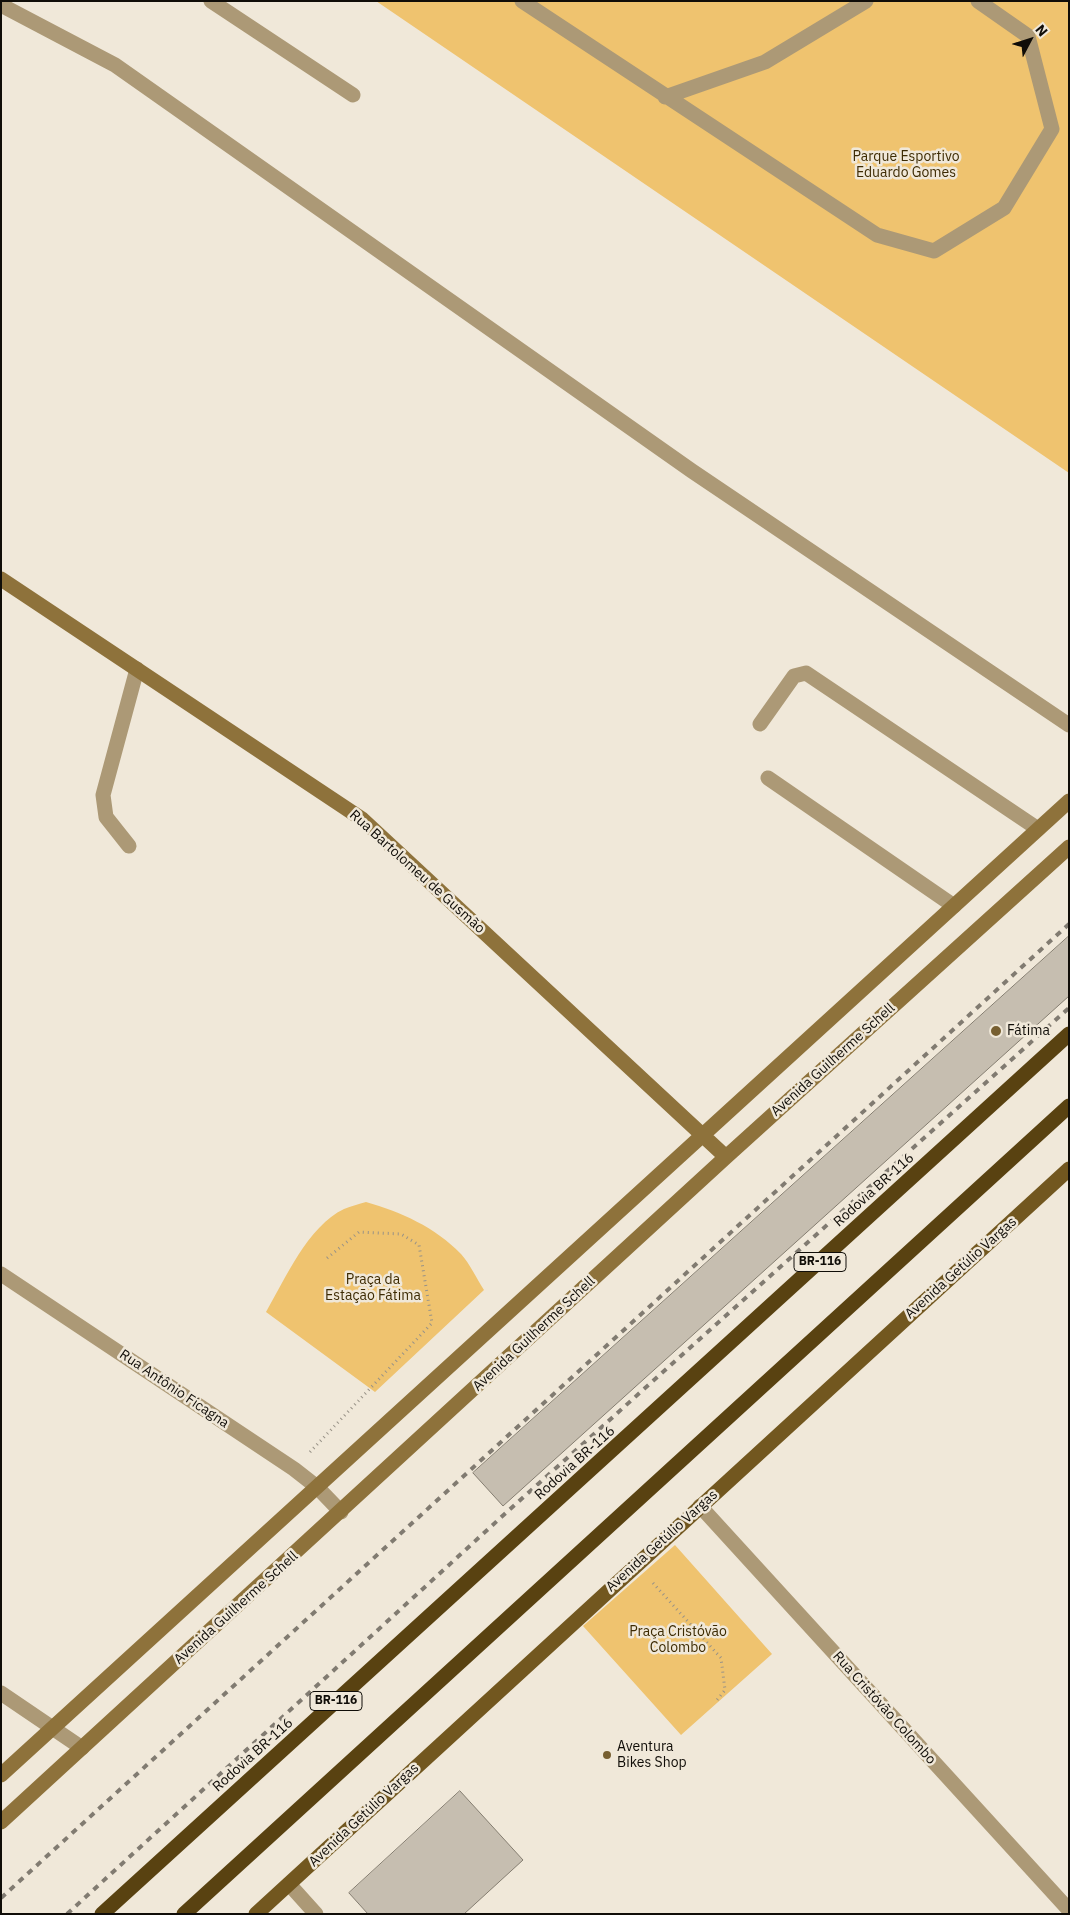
<!DOCTYPE html>
<meta charset="utf-8">
<style>
body{margin:0}
#map{position:relative;width:1070px;height:1915px;overflow:hidden;background:#f0e8d9;font-family:"IBM Plex Sans",sans-serif}
canvas{display:block}
.frame{position:absolute;inset:0;border:2px solid #100d08;pointer-events:none}
.north{position:absolute;left:1005px;top:15px;width:50px;height:50px;-webkit-text-stroke:4px #f0e8d9;paint-order:stroke;rotate:50deg;font-size:14px;font-weight:700;line-height:20px;text-align:center;color:#100d08}
.north::after{content:'';display:block;margin:auto;width:18px;height:22px;background:#100d08;clip-path:polygon(50% 0,100% 100%,50% 72%,0 100%)}
</style>
<div id="map">
<canvas width="1070" height="1915"></canvas>
<div class="frame"></div>
<div class="north">N</div>
</div>
<script>
const context = document.querySelector('canvas').getContext('2d');
context.lineJoin = 'round';
function fill(path, color) { context.fillStyle = color; context.fill(path, 'evenodd'); }
function trace(path, color, width, dash) { context.strokeStyle = color; context.lineWidth = width; context.lineCap = dash ? 'butt' : 'round'; context.setLineDash(dash || []); context.stroke(path); }
function label(font, color, halo, rows, align = 'center') {
  context.font = font + ' "IBM Plex Sans",sans-serif'; context.lineWidth = 5; context.setLineDash([]); context.textBaseline = 'middle'; context.strokeStyle = halo; context.fillStyle = color; for (const [text, x, y, turn = 0] of rows) {
    context.save(); context.translate(x, y); context.rotate((+turn || 0) * Math.PI / 180); context.textAlign = isNaN(turn) ? turn : align; if (halo) context.strokeText(text, 0, 0); context.fillText(text, 0, 0); context.restore();
  }
}
fill(new Path2D(`
 M376,1H1069V473Z
 M366,1202C401,1212 435,1227 461,1254C470,1264 477,1279 484,1290L375,1392L266,1312C285,1279 308,1226 344,1209C351,1206 359,1204 366,1202Z
 M675,1545L772,1654L681,1735L583,1626Z`), '#efc36f');
const building = new Path2D(`
 M1069,936V996L503,1506L473,1473Z
 M460,1791L523,1860L464,1914H368L349,1893Z`);
fill(building, '#c6beb0');
trace(building, '#847d70', 1);
trace(new Path2D(`
 M310,1452L432,1323L419,1245L401,1234L359,1232L326,1259
 M653,1583L721,1658L725,1690L717,1700`), '#989287', 3, [1, 4]);
trace(new Path2D(`
 M211,1L353,95
 M522,1L877,235L934,251L1004,208L1052,129L1028,36L978,1
 M1,5L115,65L692,471L1069,725
 M665,97L765,62L866,1
 M760,724L794,676L806,673L1038,829
 M768,778L954,906
 M129,846L106,817L103,795L137,669`), '#ac9976', 15);
trace(new Path2D(`
 M1,1274L294,1469L317,1487L341,1512
 M700,1506L1069,1910
 M1,1693L82,1748
 M289,1884L316,1914`), '#ac9976', 15);
trace(new Path2D(`
 M1,579L362,819L726,1157
 M1,1775L1069,801
 M1,1822L726,1157L1069,847`), '#8e723b', 15);
trace(new Path2D(`
 M256,1914L1069,1169`), '#72571f', 15);
trace(new Path2D(`
 M102,1914L1069,1034
 M184,1914L1069,1106`), '#594211', 15);
trace(new Path2D(`
 M1,1898L1069,924
 M67,1914L508,1511L1069,1008`), '#817b71', 4, [6, 6]);
for (const [x, y, r, color] of [
 [996,1031,6,"#775f30"],
 [607,1755,5,"#775f30"]
]) { const dot = new Path2D(); dot.arc(x, y, r, 0, 2 * Math.PI); context.fillStyle = color; context.fill(dot); trace(dot, '#f0e8d9', 2); }
for (const [x, y, w] of [
 [820,1262,52],
 [336,1701,52]
]) { const box = new Path2D(); box.roundRect(x - w / 2, y - 9.5, w, 19, 4); context.fillStyle = '#f0e8d9'; context.fill(box); trace(box, '#100d08', 1); }
label('bold 12px', '#100d08', null, [
 ["BR-116",820,1262],
 ["BR-116",336,1701]
]);
label('14px', '#3d2b03', '#f0e8d9', [
 ["Parque Esportivo",906,157],
 ["Eduardo Gomes",906,173],
 ["Praça da",373,1280],
 ["Estação Fátima",373,1296],
 ["Praça Cristóvão",678,1632],
 ["Colombo",678,1648]
]);
label('14px', '#100d08', '#f0e8d9', [
 ["Rua Bartolomeu de Gusmão",417,872,42],
 ["Avenida Guilherme Schell",833,1060,-42],
 ["Rodovia BR-116",874,1190,-42],
 ["Avenida Getúlio Vargas",961,1268,-42],
 ["Avenida Guilherme Schell",534,1334,-43],
 ["Rua Antônio Ficagna",174,1389,34],
 ["Rodovia BR-116",575,1463,-42],
 ["Avenida Getúlio Vargas",662,1541,-42],
 ["Avenida Guilherme Schell",236,1608,-42],
 ["Rua Cristóvão Colombo",884,1708,48],
 ["Rodovia BR-116",253,1755,-42],
 ["Avenida Getúlio Vargas",364,1815,-43]
]);
label('14px', '#100d08', '#f0e8d9', [
 ["Fátima",1007,1031],
 ["Aventura",617,1747],
 ["Bikes Shop",617,1763]
], 'left');
</script>
